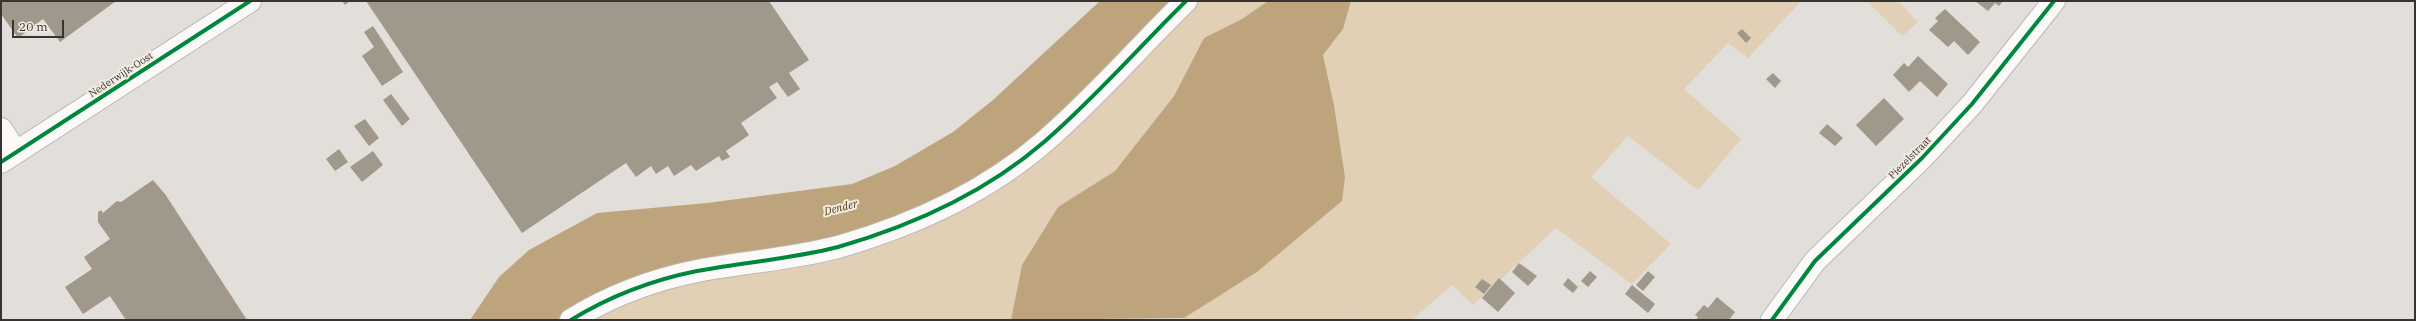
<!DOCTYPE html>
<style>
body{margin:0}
#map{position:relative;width:2416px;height:321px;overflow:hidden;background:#e2ded9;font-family:"IBM Plex Serif",serif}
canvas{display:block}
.frame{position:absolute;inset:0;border:2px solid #373431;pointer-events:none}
.scale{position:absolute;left:12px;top:20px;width:52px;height:18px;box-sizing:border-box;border:2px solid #373431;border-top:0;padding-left:5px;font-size:12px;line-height:14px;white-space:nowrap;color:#373431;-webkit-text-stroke:3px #f3ece2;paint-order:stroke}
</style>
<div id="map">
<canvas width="2416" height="321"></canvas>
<div class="frame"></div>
<div class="scale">20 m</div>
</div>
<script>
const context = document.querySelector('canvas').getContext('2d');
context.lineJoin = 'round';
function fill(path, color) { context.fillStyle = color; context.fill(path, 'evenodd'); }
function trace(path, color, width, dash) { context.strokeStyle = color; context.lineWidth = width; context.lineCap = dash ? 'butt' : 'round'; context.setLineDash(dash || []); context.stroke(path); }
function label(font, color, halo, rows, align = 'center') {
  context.font = font + ' "IBM Plex Serif",serif'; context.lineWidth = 4; context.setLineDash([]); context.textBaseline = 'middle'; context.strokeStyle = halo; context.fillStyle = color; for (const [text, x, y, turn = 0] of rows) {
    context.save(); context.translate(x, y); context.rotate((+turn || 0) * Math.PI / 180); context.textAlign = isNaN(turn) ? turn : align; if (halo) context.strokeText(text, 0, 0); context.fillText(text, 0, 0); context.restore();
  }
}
fill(new Path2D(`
 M1200,1H1268L1242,19L1204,38L1174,96L1115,171L1058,207L1022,265L1011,320H587L632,298L1069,130Z
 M1351,1H1801L1748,58L1728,43L1684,89L1741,139L1698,190L1628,136L1591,177L1671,244L1632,284L1556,228L1473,305L1452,285L1412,320H1358L1356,318L1353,320H1179L1257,272L1345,177L1334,105L1323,55L1343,29Z
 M1867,1H1898L1918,22L1902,36Z`), '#e1cfb6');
fill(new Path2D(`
 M1100,1H1176L1040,134L984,174L904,216L861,232L562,316L557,320H470L499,277L529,250L597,213L707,203L852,184L895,166L953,132L993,100Z
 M1268,1H1351L1343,29L1323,55L1334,105L1345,177L1342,201L1257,272L1184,318L1011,320L1022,265L1058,207L1115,171L1174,96L1204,38L1242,19Z`), '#bea47d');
fill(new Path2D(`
 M1,1H116L60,42L43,19L18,38L1,14Z
 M342,1H350L345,5Z
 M366,1H769L809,60L789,73L800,89L788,97L777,82L769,87L777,98L741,123L749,135L726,151L730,157L722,161L719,156L696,171L691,165L674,176L668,166L656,174L651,166L636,177L626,163L522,233Z
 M1975,1H2003L1999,6L1995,3L1988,11Z
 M1945,9L1980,42L1968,55L1954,41L1948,47L1929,30L1938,21L1935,18Z
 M373,26L403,72L382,86L362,56L374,47L364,32Z
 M1742,29L1751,38L1746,43L1737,33Z
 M1918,56L1948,84L1937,97L1920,81L1909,92L1893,75L1904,63L1908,67Z
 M1773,73L1781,81L1775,88L1766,79Z
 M391,94L410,119L402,126L383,100Z
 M1884,98L1904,119L1876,146L1856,125Z
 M365,119L379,138L369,146L354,126Z
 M1827,124L1843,138L1835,146L1819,133Z
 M339,149L348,162L335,171L326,159Z
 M373,151L383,165L362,182L350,167Z
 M153,180L165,194L247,320H126L110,296L83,314L65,287L92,269L84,257L110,239L98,222V212L101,210L103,213L117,201L121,202Z
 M1519,263L1537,276L1528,286L1512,272Z
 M1590,271L1597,277L1588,287L1581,281Z
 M1648,271L1655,277L1643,291L1636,285Z
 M1499,278L1515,293L1498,312L1482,298Z
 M1568,278L1578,287L1573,293L1563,285Z
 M1482,279L1491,285L1484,294L1475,287Z
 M1632,285L1655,304L1648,313L1625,294Z
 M1717,297L1735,312L1729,320H1696L1698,317L1695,315L1704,305L1708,308Z`), '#a0988b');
const minor = new Path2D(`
 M1,129L16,152
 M1,162L250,1
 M571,320C610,296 652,280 697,271C744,262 792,259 838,247C911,226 986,192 1044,142C1095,98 1138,48 1186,1
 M1772,320L1815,261L1922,158L1972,104L2054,1`);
trace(minor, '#bcb8b4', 24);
trace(minor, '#fbfaf9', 22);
trace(new Path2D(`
 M1,162L250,1
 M571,320C610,296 652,280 697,271C744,262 792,259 838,247C911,226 986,192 1044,142C1095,98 1138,48 1186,1
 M1772,320L1815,261L1922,158L1972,104L2054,1`), '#00873e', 4);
label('10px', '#373431', '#f3ece2', [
 ["Nederwijk-Oost",121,75,-33],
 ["Piezelstraat",1910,158,-45]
]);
label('italic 11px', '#563b10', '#f3ece2', [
 ["Dender",841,208,-15]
]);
</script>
